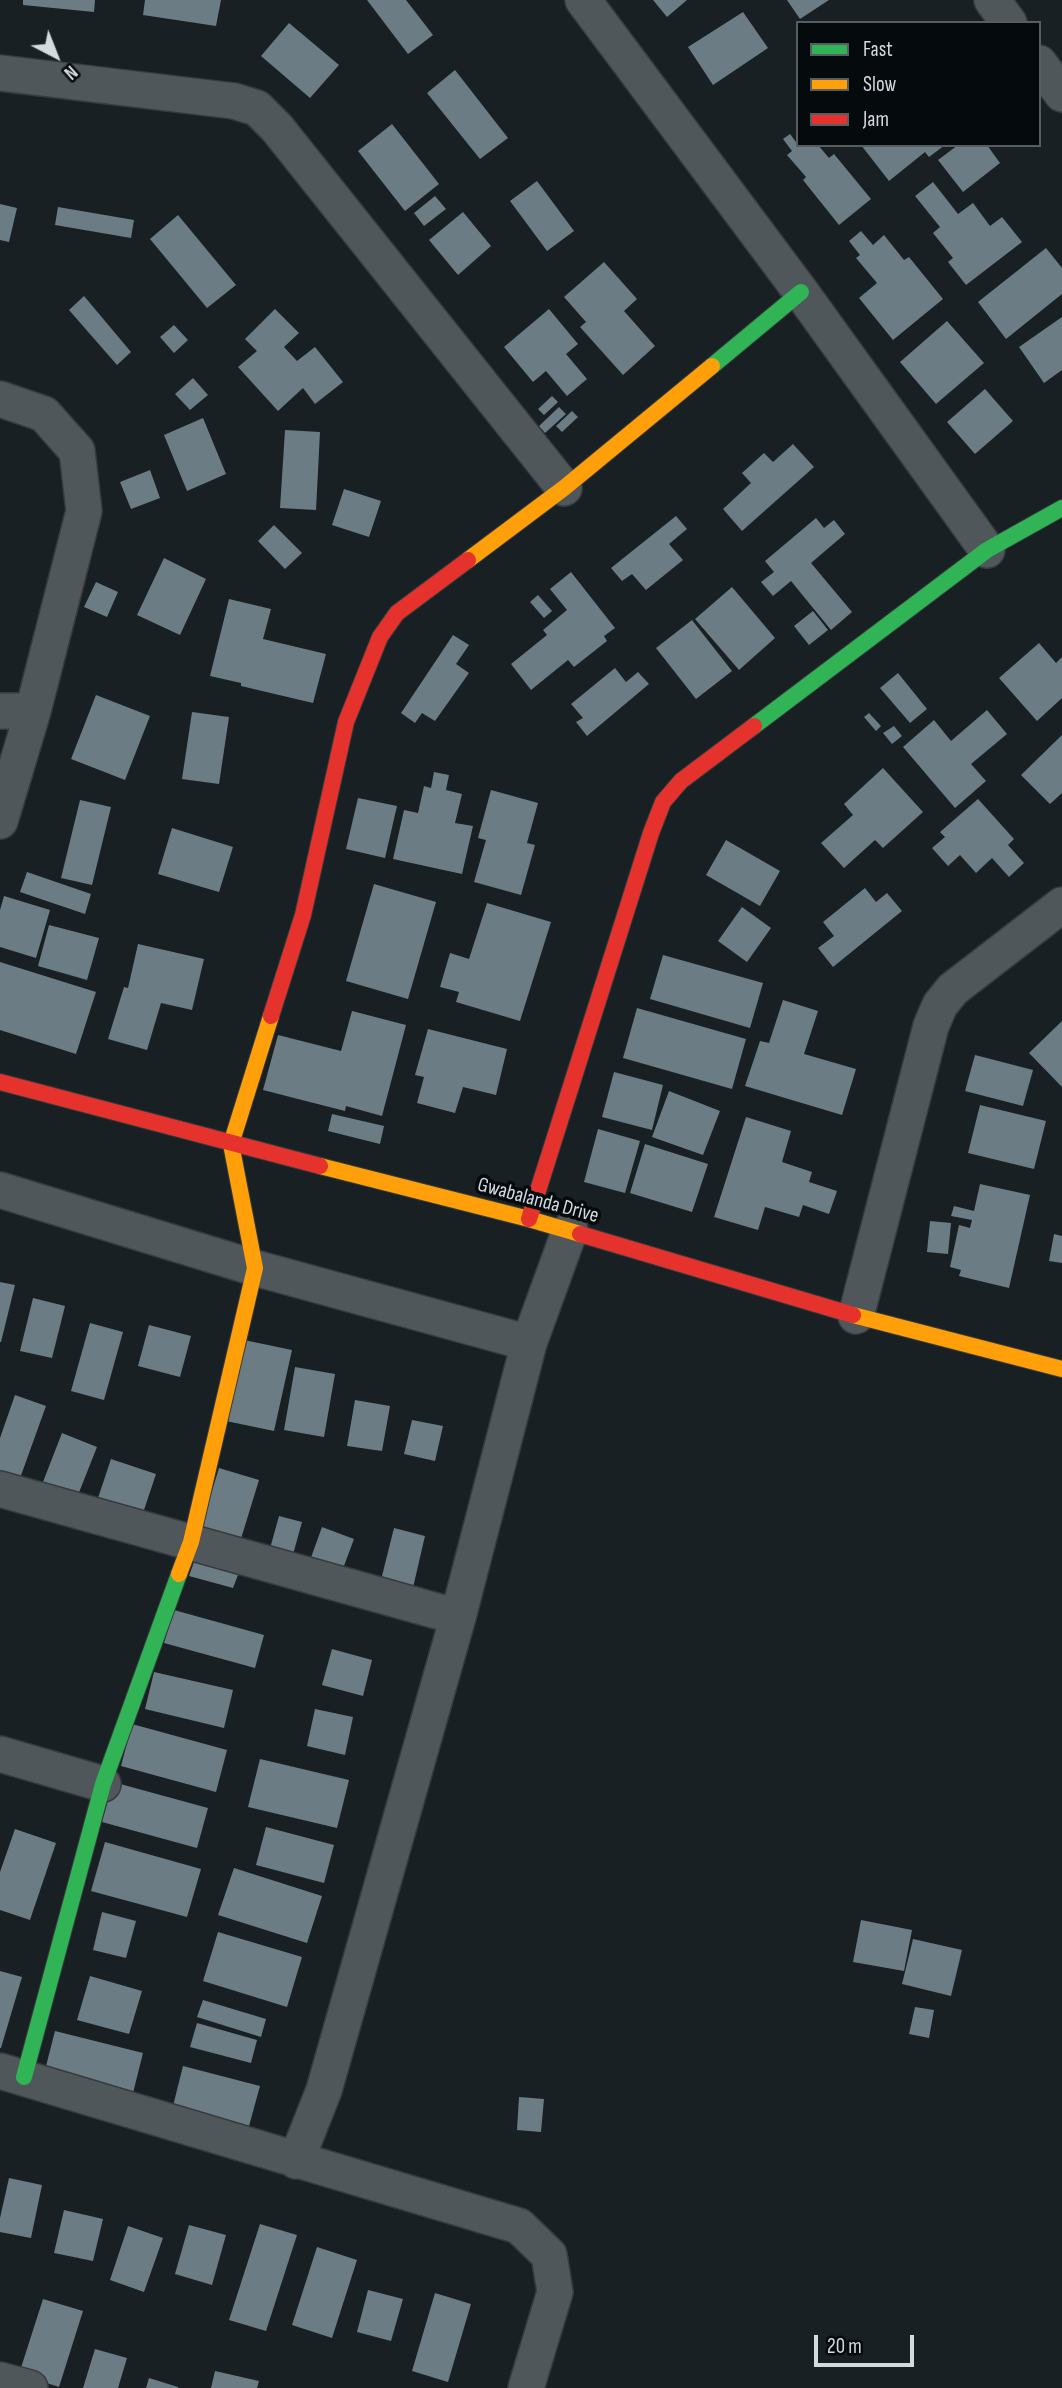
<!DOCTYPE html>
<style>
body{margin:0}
#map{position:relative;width:1062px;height:2388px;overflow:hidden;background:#182023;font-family:"Sofia Sans Condensed",sans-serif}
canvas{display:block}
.legend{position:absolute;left:796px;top:21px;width:245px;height:126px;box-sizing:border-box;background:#050a0c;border:2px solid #575e61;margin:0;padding:9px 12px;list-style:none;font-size:21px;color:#d3dbe0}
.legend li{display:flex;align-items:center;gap:14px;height:35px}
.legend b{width:35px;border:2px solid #575e61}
.north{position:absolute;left:21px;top:21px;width:70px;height:70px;-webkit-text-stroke:5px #050a0c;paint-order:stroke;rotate:138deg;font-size:19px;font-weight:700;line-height:28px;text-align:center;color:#d3dbe0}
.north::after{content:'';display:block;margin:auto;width:24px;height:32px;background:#d3dbe0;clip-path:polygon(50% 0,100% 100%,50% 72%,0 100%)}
.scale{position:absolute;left:814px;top:2335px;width:100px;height:32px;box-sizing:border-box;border:4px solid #d3dbe0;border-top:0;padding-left:9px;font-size:21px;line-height:24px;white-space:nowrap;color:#d3dbe0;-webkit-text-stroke:5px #050a0c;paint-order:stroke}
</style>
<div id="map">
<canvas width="1062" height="2388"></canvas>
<ul class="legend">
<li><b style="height:9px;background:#30b455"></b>Fast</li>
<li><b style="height:9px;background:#ff9f0a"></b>Slow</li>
<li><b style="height:9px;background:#e5322d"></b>Jam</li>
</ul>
<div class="north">N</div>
<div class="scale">20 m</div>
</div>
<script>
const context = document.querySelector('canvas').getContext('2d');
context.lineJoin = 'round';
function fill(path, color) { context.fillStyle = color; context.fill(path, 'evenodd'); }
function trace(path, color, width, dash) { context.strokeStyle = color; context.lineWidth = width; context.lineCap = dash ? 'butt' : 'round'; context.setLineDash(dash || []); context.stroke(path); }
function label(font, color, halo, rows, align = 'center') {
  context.font = font + ' "Sofia Sans Condensed",sans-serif'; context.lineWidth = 7; context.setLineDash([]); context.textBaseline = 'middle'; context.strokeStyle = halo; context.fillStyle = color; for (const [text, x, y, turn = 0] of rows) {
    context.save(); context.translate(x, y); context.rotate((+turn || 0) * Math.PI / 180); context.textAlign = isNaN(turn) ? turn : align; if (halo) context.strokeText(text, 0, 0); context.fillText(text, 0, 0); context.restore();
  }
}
fill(new Path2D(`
 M23,0H95L94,12L23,5Z
 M145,0H221L216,26L143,15Z
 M367,0H406L433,35L408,54Z
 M653,0H687L667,17Z
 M787,0H829L800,19Z
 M743,12L768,48L713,85L688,47Z
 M289,23L339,65L310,98L261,56Z
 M455,70L508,138L480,159L427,93Z
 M392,124L439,184L405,211L358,151Z
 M790,134L799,146L818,145L829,158L834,154L871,199L839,225L803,180L806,177L787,155L792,151L783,139Z
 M861,145H945L929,157L925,152L889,181Z
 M958,145H987L1000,163L963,192L938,160Z
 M537,181L574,231L547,251L510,201Z
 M933,182L958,214L973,203L990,226L1002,217L1022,242L966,285L948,262L953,258L933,233L940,227L915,196Z
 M435,196L446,209L424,226L414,213Z
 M0,204L17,208L9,242L0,240Z
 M58,207L134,220L131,238L55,225Z
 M463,212L491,246L458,275L429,240Z
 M178,215L236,285L207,308L150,239Z
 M861,231L873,245L884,235L904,260L909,257L943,299L893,340L859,298L877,283L856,258L860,255L849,241Z
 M1046,248L1062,268V294L1006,339L978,302Z
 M604,262L637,299L624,311L655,346L623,375L580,327L586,322L564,297Z
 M84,296L131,352L117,365L69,310Z
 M275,309L299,333L284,347L297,361L315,347L343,382L315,404L303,388L278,411L238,367L257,351L245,339Z
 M549,309L578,344L566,354L587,379L567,396L546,371L533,382L504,347Z
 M1062,317V370L1044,383L1019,347Z
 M947,321L984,363L936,404L900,362Z
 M174,325L188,340L174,353L160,337Z
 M193,378L208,395L190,410L175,394Z
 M985,389L1013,421L975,454L947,422Z
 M552,396L558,402L544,415L538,409Z
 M559,407L566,414L545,433L539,426Z
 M572,411L578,417L562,432L556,426Z
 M203,418L226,474L187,491L164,435Z
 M285,430L320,432L316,510L280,508Z
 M793,444L814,467L742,531L723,509L751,483L742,473L764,453L773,462Z
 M150,470L160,498L131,509L120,482Z
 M344,489L381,501L369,537L332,525Z
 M676,516L687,529L669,544L683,560L646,590L632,574L622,581L611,568Z
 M816,518L824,528L834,520L845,534L811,563L852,612L831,630L791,581L773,596L761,582L774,572L765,561Z
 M274,525L302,553L285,569L258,541Z
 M164,558L206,579L180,635L137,615Z
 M571,572L615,628L604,636L607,641L574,667L568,660L531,690L511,664L547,635L543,630L567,610L550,589Z
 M96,582L118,592L107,617L84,607Z
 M732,587L775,638L739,670L695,619Z
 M538,595L552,611L544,618L530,602Z
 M229,599L271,609L263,639L326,654L313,703L241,686V683L210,676Z
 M813,611L828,630L809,645L794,626Z
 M692,620L732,671L696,699L656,648Z
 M453,635L469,645L456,664L469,673L435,721L422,713L415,723L401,713Z
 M1039,643L1056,663L1062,657V698L1037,721L999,678Z
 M615,668L626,682L638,672L649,684L587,736L576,722L583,718L571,704Z
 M898,673L927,709L910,723L880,688Z
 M96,695L150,716L125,780L71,759Z
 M987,710L1007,734L971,764L986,781L955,808L903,747L934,720L951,741Z
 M192,712L229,717L219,784L182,779Z
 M869,713L881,726L876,731L864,717Z
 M894,726L902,736L892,744L883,733Z
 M1062,735V793L1050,804L1021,775Z
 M883,768L923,812L883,848L875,840L844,868L821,843L853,815L844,804Z
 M434,772L449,775L446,790L462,794L455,823L473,826L462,874L393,859L404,810L418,813L424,786L431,788Z
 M491,790L538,803L527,843L535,845L521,895L474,882L486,840L478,838Z
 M358,798L397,806L385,858L346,849Z
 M978,799L1014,839L1008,845L1024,863L1009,877L992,858L976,873L960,855L948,866L932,848L945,837L940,832Z
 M80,800L111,807L92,885L61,878Z
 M172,828L233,847L219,892L158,874Z
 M726,840L780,871L760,906L706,875Z
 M27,872L91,894L85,914L20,892Z
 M374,884L436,902L408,999L346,981Z
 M865,888L876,902L887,893L902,911L833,967L818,948L834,936L823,922Z
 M4,896L50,910L36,958L0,947V910Z
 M487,903L551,922L520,1021L456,1002L459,992L440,987L450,953L469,959Z
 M742,907L771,928L747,962L718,941Z
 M49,925L99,938L87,980L38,966Z
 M138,944L204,959L192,1010L161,1003L147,1050L108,1039L124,987L128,988Z
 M663,955L763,983L750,1028L650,999Z
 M0,962L96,992L76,1054L0,1030Z
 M783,1000L818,1011L804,1054L856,1069L842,1115L745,1086L760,1041L769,1043Z
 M637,1008L746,1039L732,1089L623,1058Z
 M352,1011L406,1025L382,1116L346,1106L345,1111L263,1090L278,1035L341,1051Z
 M1062,1021V1087L1029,1053Z
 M428,1029L507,1049L496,1095L463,1087L455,1113L417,1103L424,1077L415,1075Z
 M975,1055L1033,1070L1023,1106L965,1091Z
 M614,1072L663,1085L652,1130L602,1117Z
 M669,1091L720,1111L703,1155L652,1137Z
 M980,1105L1046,1121L1034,1169L968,1153Z
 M332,1114L384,1126L380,1144L328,1131Z
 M746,1117L791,1131L782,1162L812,1172L809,1182L837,1191L829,1214L803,1205L799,1217L765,1207L758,1230L714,1217Z
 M598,1129L640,1141L625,1193L584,1182Z
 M645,1144L708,1164L692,1212L630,1193Z
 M980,1184L1030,1195L1009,1288L959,1276L961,1270L950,1267L959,1225L970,1228L972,1220L951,1216L954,1206L974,1211Z
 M930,1221L951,1223L948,1254L927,1252Z
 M1054,1234L1062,1236V1263L1049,1261Z
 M0,1282L15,1285L1,1342H0Z
 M33,1298L65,1306L52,1358L20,1351Z
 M90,1323L123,1332L104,1400L71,1391Z
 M149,1325L191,1336L180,1377L138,1366Z
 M244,1340L292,1350L274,1431L226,1421Z
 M295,1367L335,1374L324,1437L284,1430Z
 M15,1395L46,1406L19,1481L0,1474V1438Z
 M355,1400L390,1406L382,1451L347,1446Z
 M412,1420L443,1426L435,1461L404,1454Z
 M62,1433L97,1447L76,1500L41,1487Z
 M111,1459L156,1474L143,1513L98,1498Z
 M219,1468L259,1480L240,1542L200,1530Z
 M279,1516L302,1522L292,1558L269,1552Z
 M322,1527L354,1539L341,1574L309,1563Z
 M394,1528L425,1536L412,1592L380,1584Z
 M194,1562L238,1575L233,1588L189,1576Z
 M174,1610L264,1635L255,1668L164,1643Z
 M332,1649L372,1660L363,1696L322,1685Z
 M154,1672L233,1690L224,1728L145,1709Z
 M315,1709L353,1717L345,1755L307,1746Z
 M132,1724L227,1750L216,1792L121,1766Z
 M260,1759L349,1780L337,1828L248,1807Z
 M113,1782L208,1808L197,1848L102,1822Z
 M266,1827L334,1845L324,1883L256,1865Z
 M15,1829L56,1843L30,1920L0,1910V1872Z
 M105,1842L201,1869L187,1917L91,1891Z
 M234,1868L322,1896L307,1943L218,1915Z
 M102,1912L136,1921L126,1958L93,1950Z
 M861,1920L912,1930L904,1971L853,1962Z
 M218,1932L302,1957L287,2007L203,1981Z
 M913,1939L962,1950L951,1996L902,1984Z
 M0,1971L22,1977L1,2048H0Z
 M90,1976L142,1991L129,2034L77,2020Z
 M203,2000L266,2019L261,2037L197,2017Z
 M915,2007L934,2010L929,2038L909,2034Z
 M197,2023L257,2040L251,2063L190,2047Z
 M55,2031L143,2053L133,2093L45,2070Z
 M183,2066L260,2086L249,2126L173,2106Z
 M519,2097L544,2099L541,2132L517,2130Z
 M9,2178L42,2185L31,2238L0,2232V2218Z
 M64,2210L103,2219L93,2261L54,2253Z
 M260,2224L297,2235L266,2331L229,2320Z
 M189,2225L226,2235L212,2285L175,2274Z
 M128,2226L163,2238L144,2292L110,2280Z
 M317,2247L357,2260L332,2338L292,2325Z
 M368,2290L403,2299L391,2341L357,2332Z
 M435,2293L471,2304L448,2382L412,2371Z
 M43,2299L83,2311L59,2387L19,2374Z
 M95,2349L127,2358L118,2388H83Z
 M215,2371L259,2381L257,2388H211Z
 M149,2378L178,2387V2388H146Z`), '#6b7c85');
const street = new Path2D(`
 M583,0L801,292L987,550
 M992,0L1009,23
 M1039,63L1062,94
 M0,73L234,101L257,108L277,128L564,488
 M0,399L44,414L77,451L84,511L33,711L0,821
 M0,711H33
 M0,1190L255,1268L529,1343L570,1230
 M856,1316L931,1026L940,1005L953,989L1062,905
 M0,1489L458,1617
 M0,1754L103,1784
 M0,2071L519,2226L549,2255L555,2292L526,2388
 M296,2161L324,2090L458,1617L529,1343
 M0,2380L30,2388`);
const fast = new Path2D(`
 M712,366L801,292
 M754,726L987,550L1062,508
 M24,2077L103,1784L179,1574`);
const slow = new Path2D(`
 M468,560L564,488L712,366
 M320,1166L529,1219L580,1234
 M853,1315L1062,1369
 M179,1574L191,1542L255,1268L231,1144L271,1016`);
const jam = new Path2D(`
 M271,1016L303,915L346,722L380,637L397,613L468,560
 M0,1082L320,1166
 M529,1219L651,833L663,802L681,781L754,726
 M580,1234L853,1315`);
trace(street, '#363b3e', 38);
trace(fast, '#363b3e', 18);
trace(slow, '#363b3e', 18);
trace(jam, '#363b3e', 18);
trace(street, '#50575a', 35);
trace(fast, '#30b455', 16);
trace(slow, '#ff9f0a', 16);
trace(jam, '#e5322d', 16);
label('21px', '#d3dbe0', '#050a0c', [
 ["Gwabalanda Drive",538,1201,15]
]);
</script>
